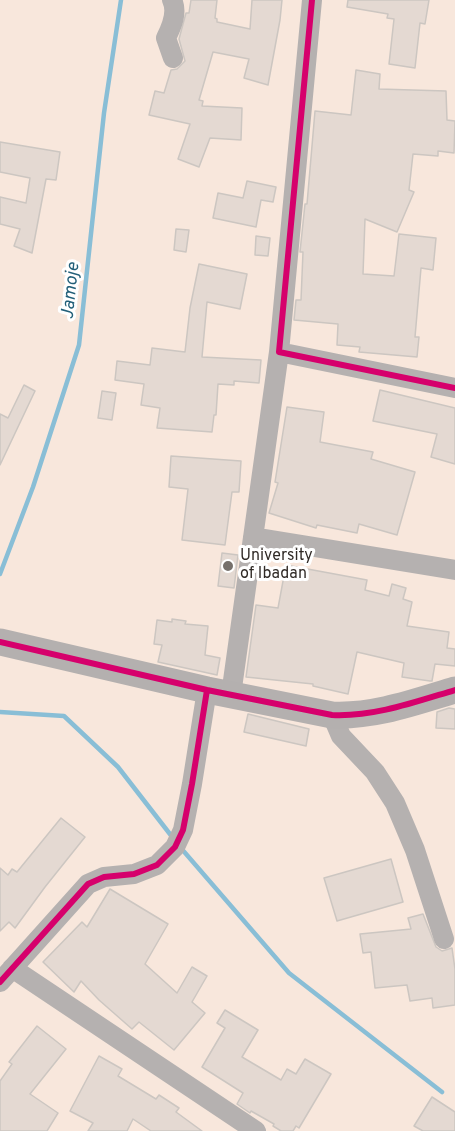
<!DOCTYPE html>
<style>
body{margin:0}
canvas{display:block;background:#f9f1ec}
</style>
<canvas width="455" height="1131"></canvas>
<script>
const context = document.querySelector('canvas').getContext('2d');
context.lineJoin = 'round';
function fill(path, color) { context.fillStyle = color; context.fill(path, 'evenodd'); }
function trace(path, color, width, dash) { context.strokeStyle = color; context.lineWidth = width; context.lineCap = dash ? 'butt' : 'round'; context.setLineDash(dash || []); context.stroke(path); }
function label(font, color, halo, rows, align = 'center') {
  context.font = font + ' Overpass,sans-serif'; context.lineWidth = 6; context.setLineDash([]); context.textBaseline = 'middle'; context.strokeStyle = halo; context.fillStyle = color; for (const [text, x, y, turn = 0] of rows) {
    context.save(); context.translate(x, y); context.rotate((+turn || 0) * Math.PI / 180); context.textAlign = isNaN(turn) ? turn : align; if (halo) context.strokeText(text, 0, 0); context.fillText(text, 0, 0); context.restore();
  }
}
fill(new Path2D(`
 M0,0H455V1131H0Z`), '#f8e7dc');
trace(new Path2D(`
 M0,574L33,487L79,345L104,113L121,0
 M0,712L64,716L118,767L173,838
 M180,847L289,973L442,1092`), '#89bed6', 4.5);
const building = new Path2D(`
 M191,0H217L215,18L217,19V22L250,29L252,0H282L280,20L268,85L244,78L249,59L213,52L199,100L203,101L202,106L242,108L241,140L210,138L199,167L178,159L190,124L149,115L155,91L164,93L171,70L177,69L185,61L179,39L186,13H189Z
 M348,0H429L425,24L420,23L415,68L389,64L394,19L387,18L388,14L347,7Z
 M356,70L380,74L379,89L446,91L447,120L455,121L454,153L438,151V156L413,154L409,190L414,192L397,232L365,219L363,274L394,276L399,234L436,238L433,270L421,268L415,337H419L417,357L359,352L360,347L337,345L338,324L294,320L296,300H301L303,252H300L305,204H307L315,111L351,115Z
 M0,142L60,152L56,180L46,179L32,253L14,246L20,229L0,224V197L26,203L30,178L0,172Z
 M247,181L276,187L273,202L261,200L256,227L213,218L218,193L243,198Z
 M176,229L189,230L186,252L174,250Z
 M256,236L270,238L268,256L255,255Z
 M199,264L247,274L240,309L207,302L202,357L261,360L259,383L234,381V385L218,384L216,415H214L212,432L157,428L160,408L141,405L144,384L115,380L117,361L150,365L152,348L185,352L190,308Z
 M24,385L35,391L0,465V414L8,418Z
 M380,390L455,408V464L431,457L437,434L373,421Z
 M102,391L116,393L112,420L98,418Z
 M287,407L324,412L320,442L373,452L371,459L415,472L397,535L359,524L357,533L317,525L316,528L269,513L278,483L275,482Z
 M171,456L241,461L239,492H232L225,545L182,540L188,489L169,487Z
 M222,553L238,555L234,588L218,586Z
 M286,565L367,580L365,590L389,596L392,584L406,588L403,599L412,602L407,626L449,632L447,648L455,649V666L435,664L432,681H430L402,677L404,663L357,652L348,694L313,686V684L246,677L256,605L278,608Z
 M172,619L186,621L185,624L208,626L205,655L220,658L217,675L158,662L162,645L154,644L157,620L172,622Z
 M449,708L455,709V729L436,728L437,712Z
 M248,714L309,729L306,746L244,732Z
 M61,818L85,837L45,887L15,928L9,922L0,931V868L8,875L12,869L17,872Z
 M391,859L403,902L337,921L324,878Z
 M110,889L168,924L145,964L177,993L192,967L207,976L192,1002L205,1013L174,1050L139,1022L132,1029L99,1000L81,981L74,992L43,962L82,922L87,927Z
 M423,914L436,947L442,951L452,948L455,969V1005L433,1008L432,998L410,1001L407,985L375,988L371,952L363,953L360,934L411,929L408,918Z
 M225,1010L258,1030L242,1057L281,1080L287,1069L296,1074L305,1059L331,1074L299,1128L296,1126L293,1131H281L273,1126L274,1124L251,1111L250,1113L237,1104L243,1093L202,1067L225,1028L217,1023Z
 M37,1026L66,1049L30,1094L58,1113L47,1131H0V1081L12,1064L9,1062Z
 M99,1056L122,1069L118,1076L156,1099L159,1095L179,1108L176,1112L202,1131H151L133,1119L127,1131H88L93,1123L70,1111Z
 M432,1097L455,1112V1131H423L414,1126Z`);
fill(building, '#e4d9d2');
trace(building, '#ccc6c1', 1.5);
trace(new Path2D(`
 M172,0C178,12 172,26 166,38L173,58
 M312,0L279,352L455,388
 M253,537L455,570
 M231,695L279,352
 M332,715L341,736L375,772L395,803L415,850L444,939
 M12,968L256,1131
 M0,982L88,884L104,877L134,874L157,865L175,847L183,830L192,784L207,690`), '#b5b1b0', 20);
trace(new Path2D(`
 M0,642L207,690L332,715C374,717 415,702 455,690`), '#b4b0af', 27);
trace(new Path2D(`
 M312,0L279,352L455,388
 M0,642L207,690L332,715C374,717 415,702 455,690
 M0,982L88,884L104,877L134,874L157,865L175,847L183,830L192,784L207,690`), '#d6006c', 6);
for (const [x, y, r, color] of [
 [228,566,6,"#76706b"]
]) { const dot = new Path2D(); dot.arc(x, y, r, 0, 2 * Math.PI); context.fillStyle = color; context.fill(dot); trace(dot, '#fff', 2); }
label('16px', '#302a26', '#fff', [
 ["University",240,557],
 ["of Ibadan",240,575]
], 'left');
label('italic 18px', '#225f79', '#fff', [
 ["Jamoje",72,291,-84]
]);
</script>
